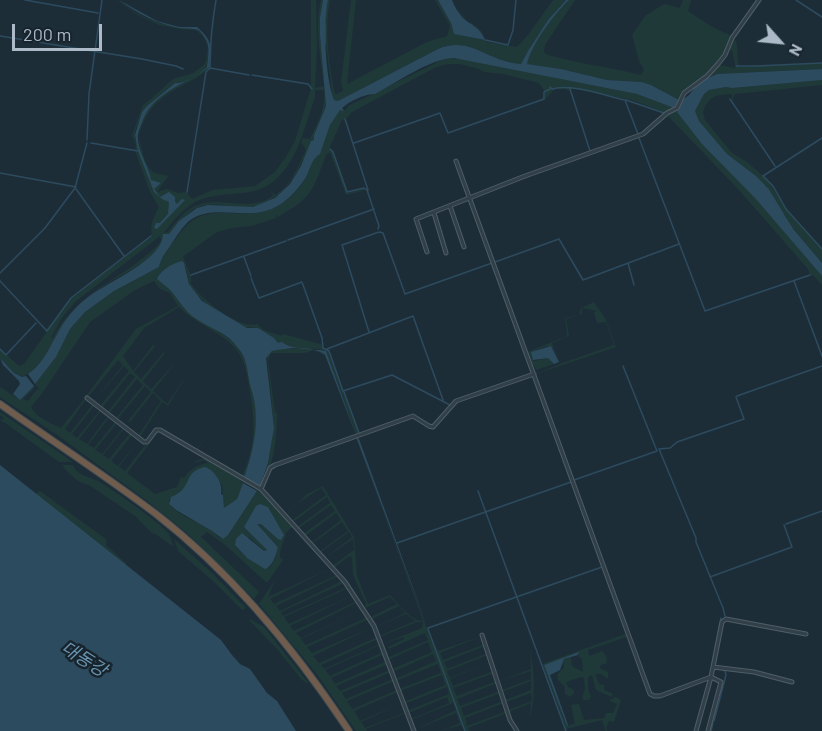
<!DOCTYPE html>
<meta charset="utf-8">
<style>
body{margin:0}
#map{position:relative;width:822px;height:731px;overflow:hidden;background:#1d2d38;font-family:Barlow,sans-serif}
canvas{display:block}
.north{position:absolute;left:750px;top:12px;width:60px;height:60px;-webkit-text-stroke:4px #17242d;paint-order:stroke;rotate:117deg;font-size:16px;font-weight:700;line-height:24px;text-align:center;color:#abbac6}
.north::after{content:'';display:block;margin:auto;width:21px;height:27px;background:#abbac6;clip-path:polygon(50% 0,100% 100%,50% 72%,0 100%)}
.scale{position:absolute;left:12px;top:24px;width:90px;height:27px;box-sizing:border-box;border:3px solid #abbac6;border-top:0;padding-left:8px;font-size:18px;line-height:21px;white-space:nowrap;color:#abbac6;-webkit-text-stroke:4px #17242d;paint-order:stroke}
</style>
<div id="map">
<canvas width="822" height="731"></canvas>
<div class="north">N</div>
<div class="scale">200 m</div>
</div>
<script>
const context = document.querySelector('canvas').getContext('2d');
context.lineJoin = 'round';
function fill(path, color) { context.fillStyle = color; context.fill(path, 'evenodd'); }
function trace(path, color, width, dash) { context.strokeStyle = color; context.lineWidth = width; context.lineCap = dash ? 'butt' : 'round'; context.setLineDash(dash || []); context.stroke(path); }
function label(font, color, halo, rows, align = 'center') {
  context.font = font + ' Barlow,"Noto Sans KR",sans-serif'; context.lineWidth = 5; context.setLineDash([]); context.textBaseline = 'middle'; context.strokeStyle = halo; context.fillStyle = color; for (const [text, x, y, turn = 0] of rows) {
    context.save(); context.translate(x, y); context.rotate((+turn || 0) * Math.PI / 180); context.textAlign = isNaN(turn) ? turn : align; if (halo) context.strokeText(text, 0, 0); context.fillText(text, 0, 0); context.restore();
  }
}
fill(new Path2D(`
 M117,0C125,3 132,11 140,15C145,18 152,20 157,22C178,31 212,21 208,54C207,61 208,65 203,71C212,63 213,49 208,38L212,51L210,68C186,88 157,91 143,123C140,130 138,137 141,145C143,154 145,168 155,173C159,175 164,174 168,176L157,192L167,189L178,193L187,192L192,199L213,190L255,186L275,172L286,157L295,141L311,88V0H316L317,45L315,88L324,86C321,58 314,28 321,0H323L320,17V36L326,106L314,135V140H312C299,173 279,212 237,207C223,205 209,202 196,208C186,213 177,226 169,234H163C165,256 123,273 107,284C90,295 73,307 63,324C56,335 50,349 42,360C39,363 36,367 33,370C29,375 26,373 24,377L14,373L0,358V349L19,366L24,364L46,333L45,331L72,298L152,236C149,226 154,216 159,207L150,192L135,151L139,152L153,189L161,183L152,182C140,161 132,128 149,107C159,95 174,89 187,81L174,83L147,106L142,113L135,132V138L138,147L137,150H135L136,145L132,135L143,105L152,98L173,79L193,73L203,66L206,61L208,46L203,36L195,30L180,29L159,25L136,14ZM315,90H324C326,108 318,122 310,139L303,138L301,142L306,150C298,166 291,186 275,195L270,190L273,196C248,214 217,193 191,208C182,214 175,223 168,232L164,233C173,221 187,204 202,199C232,189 259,201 283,172C300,151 306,123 315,97ZM160,236L161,240L158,245C120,282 80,288 52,339L51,338L61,319L75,302Z
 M328,0H330C324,30 329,61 334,91L336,94L343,91L341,82L351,0H356L347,84L427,42L447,36L450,26L435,0H438L451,23L454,34L484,40L485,37C473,24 459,16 452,0C455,5 458,12 463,17C471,24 484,28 486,42L517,47L528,35L553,0H566L548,20L528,51L521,64C489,63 471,35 438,49L338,101L334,100L332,95C330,63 321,33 328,0Z
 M569,0H575L545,45L544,52L548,55C579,64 610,67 641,75L644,70L639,61L632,35L645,16L664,4L680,8L683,0H691L688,11C701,20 714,29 730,35L735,33C730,40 728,47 725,54C718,67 695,86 682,92L679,101L656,87L642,82L607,80L561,69L526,64C532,43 553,15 569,0Z
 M734,38C740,46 735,59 740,67L822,63V69L717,74L701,81L719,65L736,68L732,51L728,49Z
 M446,58L462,59L637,94L674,108L678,103V105L671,110L669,109L670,111L666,113L632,100L570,88V91C551,85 556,91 544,100L545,92L539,83L503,74L484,72L479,69L460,64H448L436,67L352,112L346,119L342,120L329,149L333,152L347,193L364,189L366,190L346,195L330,152L326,155C312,192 313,196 278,217L276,215V218L252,226L232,228L217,232L185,255L183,257L191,276V284C202,299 237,329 257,324L264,330L281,336L283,334L320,344L324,343L323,348L329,352L359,434L356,435L326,351L312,348L314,350L305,353H271L268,361L275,412L277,413C277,436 274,467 261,487H259L196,450L207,435L197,450L242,476C257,445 255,418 249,386C246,369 244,357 232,345C216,329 194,323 179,307L144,328L123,356L133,371L153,345L155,346L134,372L141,379L164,352L165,353L143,381L151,389L177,361L153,391L167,404L188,373L168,406L162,402L140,437L138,436L161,401L153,393L130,422L128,421L151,392L145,386L116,421L115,419L143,385L137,379L108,415L107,413L135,377L130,373L101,409L99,407L129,371L124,366L93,402L123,365L118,360L88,397L86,396L136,329L178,306L170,293L160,289L154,281L135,290L90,322L43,392L31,407C36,417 50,423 61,428L85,398L86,399L65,429L70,433L93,404L94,406L72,434L77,438L100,410L101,411L79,439L87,444L108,416L109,418L88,445L94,448L115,422L117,423L95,450L102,454L123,428L124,429L103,455L109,459L130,433L132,435L111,461L118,466L139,440L119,467L125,471L154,434L160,432L156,435L127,473L155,494L177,487L181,477L184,478C190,469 197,465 208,463L204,460L195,463L187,469L196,461L205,458L239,479L243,483L237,499L224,509L222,485L219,482L215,474L186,487L169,500V504C182,519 205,523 220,538L228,535L257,491L260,492L292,527L286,533C285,541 279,548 280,557L283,560L267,583L224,544L207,532L201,537L259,592L254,599L187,533L150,503L60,437L0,397V387L20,400L34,386L35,387L23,399L28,401L37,389L40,390L35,384L56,357L70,329L85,312L114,291L159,267C161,255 171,245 178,236C208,192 244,229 281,204C290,198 298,190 304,181C309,172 311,159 320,153L330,125L340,110H346L348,106ZM182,261L186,269L190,286L205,303L245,327L258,328L277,343L296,349C286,349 274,346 267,356L274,428L268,463L262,484L244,478L254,444L257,416L249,368L244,358L235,344L224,335L185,310L173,293L157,279C160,269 173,265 182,261ZM258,505L268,507L283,533L278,539L261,524H257L278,546L275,559L270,567L247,558L236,547L249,537L264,551L267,550L244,527Z
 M822,80V85L735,94L732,101V94C716,94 707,97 703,113L705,120L732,153L747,162L767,179L786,209L822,250V263L794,230L765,185L756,176L727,154L699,121L695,111L704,94L709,90L726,87L732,88Z
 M680,104L678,112C700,144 729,169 756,198C778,223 799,250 822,276V285L814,276L810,275L808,269L739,190L667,115Z
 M594,302L606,320L616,347L536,374L562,363L614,345L606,322L597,323L594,312L597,311L582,308V314L566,319L569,336L552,343L560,362L553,348L547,346L531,352L534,361L548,358L554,364L536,370L527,352L567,336L565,318L579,315L581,308Z
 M0,412L73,462H59L4,422H2L0,418L3,420L4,418L0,415Z
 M356,437L465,731L461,725L441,731L460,723L456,713L414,730L456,710L453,703L411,720V719L449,703L447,697L408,713L407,711L449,694L447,687L404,704V702L445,685L442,675L400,691L399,689L441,673L438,664L396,681L395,679L436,661L433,654L393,672L392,669L432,652L428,642L388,660L387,658L428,640L425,633L389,649L388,647L404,639V637L382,644L422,628L423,622H417L380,637L379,636L415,621L406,614L376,627L405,613L399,606L372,619L371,617L397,604L390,597L365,608L366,604L353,575L352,557L349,556L334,568V570L286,515L307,494L323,486L354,537L357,576L368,604L390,595C399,604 410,621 423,621ZM321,488L326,495L291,521L287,515L297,504ZM327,497L330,503L297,527L293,522ZM331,505L335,511L303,534L299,528ZM336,513L341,520L311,543L305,536ZM342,522L348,531L319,552L313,543ZM349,532L352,537L325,558L320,553ZM353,539L354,550L332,566L325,558Z
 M62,465H73C77,476 91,477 100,482C113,490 162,524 169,534C171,538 172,543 174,547L154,533L153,534L135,516L89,485C78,483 68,473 62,465Z
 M40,491L107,540L106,545L127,564L125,565L35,494Z
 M174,539L212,573L246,608L242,610L213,581L178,551Z
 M331,568L270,599L274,604L337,575L338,576L276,606L280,611L342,581L344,583L281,612L283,616L347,587L348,588L284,617L289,624L353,595L290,626L294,631L357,601L358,602L296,633L301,638L363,610L301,639L306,645L368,617L369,619L307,647L312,653L373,627L313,656L319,663L377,637L378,639L321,665L324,669L380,644V645L325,670L330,676L383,652L384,654L331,678L335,684L387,661L388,664L336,686L340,691L390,670L391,672L342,693L346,699L393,679L394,681L347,701L352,709L397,690L398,692L354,711L360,721L402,703L361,722L365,728L406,712V713L366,729L367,731H356L316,673L259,604L275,580L268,597Z
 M250,619L264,627L310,685L302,680L278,650L249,620Z
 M428,629L438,651L482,636L440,653L443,660L485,644V646L444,662L447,669L488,653V655L447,671L450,678L491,661L450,679L453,686L494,671V673L453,688L457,696L497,681V683L457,699L460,706L500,691L501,693L461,708L464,716L503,701L504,703L465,718L467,726L507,711V713L468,728L469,731H466Z
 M628,633L629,636L588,650L589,656L602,651L606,656L607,663L601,665L599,668L608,672V679L601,674H595L599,684L604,685V690L613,694L611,697L596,690L592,675L588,677V690L591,696L589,700H584L582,698L585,689L584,678L581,677L566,682L568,687L573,689L574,693L570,697L565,694V687L558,680L557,675L564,667L563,660L571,657L572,666L583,672L582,659L579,657V653L544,665L567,726L575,723L571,705L579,704L584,720L604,718L606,713H613L617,704L610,701L611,699L616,697L621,700L614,722L609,721L606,728L608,731H606L602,720L566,729L542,664Z
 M525,635C534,651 537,699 530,717L531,703L509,712L508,710L532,701L531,693L506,702L505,700L531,690V681L502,692V690L531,679V671L499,681L531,669L530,648Z`), '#1f3938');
fill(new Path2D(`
 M119,0L157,21L179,27H197C214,42 211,47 209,67C185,85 153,92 142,122C140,128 137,134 138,140C139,154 149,167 151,180L161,183L154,189L160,197L169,192L175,197V202L177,204L182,199L185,200L157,229L154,228L156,223H160L168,214L169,202L162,199L154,192L138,151L135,135L142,112L147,106L175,83C186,83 198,75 207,67C209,51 211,41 198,30C191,28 185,29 179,28C156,23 138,14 119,0Z
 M323,0H328C323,24 325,77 334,100L338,101L438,49C471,35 489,63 521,64L528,51L548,20L566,0H569C554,14 531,45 527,64L561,69L607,80L642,82L651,85L679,100L674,108L637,94L454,58C431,58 396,83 375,94C364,94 350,101 342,108L344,111L340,110L330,125L320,154C312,158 310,169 306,177C300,187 291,197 281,204C250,225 216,201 189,221C182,227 177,236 172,243C167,251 161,257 159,267L114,291L85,312L70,329L56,357L35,384L28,374C46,362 53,338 65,321C71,312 79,304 87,298C107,282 163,260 163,234H169L179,221L197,208L208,205L253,207L275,198L290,184L301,166L311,141L314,140V135L326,106L320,36V17Z
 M438,0H452C454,6 458,12 462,17C470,25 480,27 485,40L454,34L451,23Z
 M822,69V80L732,88L726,87L709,90L704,94L695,111L699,121L727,154L756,176L765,185L794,230L822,263V276L755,198L702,144L677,112L681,101L689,95L699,82L717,74Z
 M182,261L184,263L189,284L202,301L247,328H258L274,338L278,343L282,342C291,350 314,349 326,351L356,435L325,355C310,345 288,348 272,351L266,358L274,428L268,463L260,486L244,478C254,448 261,419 251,388C245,365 250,359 230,339C219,330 206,326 195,318C184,311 179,300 171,291C166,286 161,283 157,279C160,270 173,263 182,261Z
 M551,346L559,362L554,364L548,358L533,360L531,352Z
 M0,358L14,373L22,377L26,376L34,386L20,400L13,394L20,384L19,381L3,365Z
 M356,437L359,439L428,629Z
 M0,465L221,640L232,655L240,664L250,669L267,693L277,701L296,731H0Z
 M205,467C216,471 223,484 221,494L223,495L224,508L237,499L243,483L257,491L228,535L223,539L212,531L176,510L169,504L171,497C194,488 182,472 205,467Z
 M260,504L268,507L284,535L281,540L278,539L261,524H257L278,547C276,555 273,566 265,569L247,558L235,545L236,539L242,533L264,551L267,550L244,527L256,506Z
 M579,652L578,655L564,659L560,670L550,675L568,725L567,726L544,665Z`), '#2d4b5f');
trace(new Path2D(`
 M25,0L98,13
 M216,0C212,23 210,45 210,68L249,75
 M796,0L822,17
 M325,24V44
 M0,36L142,59L176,66L183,69
 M485,40L508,45L513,30L516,0
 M736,66H756L822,63
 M252,75L308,84L312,89
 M550,87L552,89C570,83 606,96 625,100L638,134
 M570,89L590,151
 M730,99L775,166
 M626,100L664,113
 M345,119L368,190
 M639,138L705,311L810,275
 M822,138L763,176L773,186L786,209L822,249
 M87,140L89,94L102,0
 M91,143L138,151
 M354,143L440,113L448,133L544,99V92L550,89
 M330,149L333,152L347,192L364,188L367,190L379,226L378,229
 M0,173L76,187
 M767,188L783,214
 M76,189L124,256
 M187,192L206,72L210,68
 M288,240L374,209
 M244,257L251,276
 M495,262L559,239L583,280L679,244
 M628,263L634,285
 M0,273L45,228L75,188L87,143
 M191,275L286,241
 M251,278L259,298L302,282L322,338L323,348L329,351L343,391L392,375L450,405
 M0,281L47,331L71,298L151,236
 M794,281L822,356
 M369,332L342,245L379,232L383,233L405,294L492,263
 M0,349L6,355L36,323
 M327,349L413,316L443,400
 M344,392L359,433
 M737,396L822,366
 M574,480L657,451L623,366
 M478,491L566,731
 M786,524L822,511
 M397,543L571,482
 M710,577L792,547L784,525
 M725,616L723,608L696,542V538L659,449L670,448L677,442L744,419L736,397
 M428,628L602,567
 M428,629L465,731
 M713,659L721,618
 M714,721L726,675L725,671
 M711,731L713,723`), '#2d4b5f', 1.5);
const minor = new Path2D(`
 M456,161L650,694L654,696H660L711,677
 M450,206L464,247
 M434,213L446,253
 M427,252L416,219L525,176L643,134L667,113L677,108L684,93L707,76L718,64L725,55L732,38L759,0
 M87,398L144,442H147L156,430H160L261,489L345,582L374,626L414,731
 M261,489L270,468L275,465L413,416L429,426L433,427L456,401L534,374
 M482,635L510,720L517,731
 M713,667L754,672L792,682
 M696,731L711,677
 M708,731L721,682L711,677L722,622L726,619L806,634`);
const highway = new Path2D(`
 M0,404C52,441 106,476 156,514C233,574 296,651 349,731`);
trace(minor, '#4f5d67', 5);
trace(highway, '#3c4a53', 8);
trace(minor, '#313f49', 3);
trace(highway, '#6f5c4d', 6);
label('italic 18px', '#6892ad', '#17242d', [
 ["대동강",84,659,32]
]);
</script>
